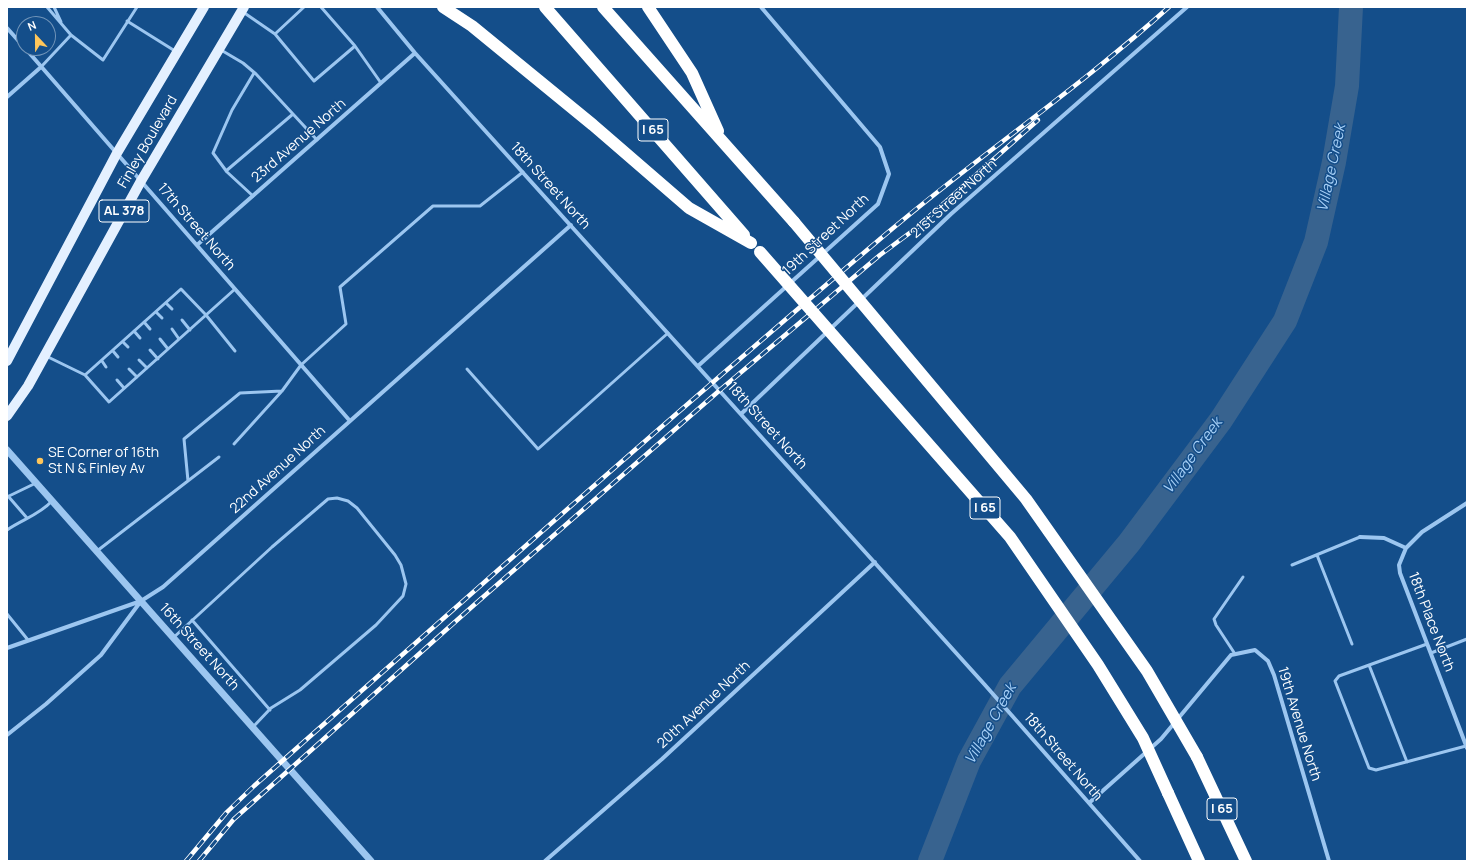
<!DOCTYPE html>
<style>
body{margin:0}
#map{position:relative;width:1474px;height:868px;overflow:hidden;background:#144e8a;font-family:Manrope,sans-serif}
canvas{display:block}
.frame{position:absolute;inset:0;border:8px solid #fff;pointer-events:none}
.north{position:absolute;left:16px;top:16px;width:40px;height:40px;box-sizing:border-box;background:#144e8a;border:1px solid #7295b9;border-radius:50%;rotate:338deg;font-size:11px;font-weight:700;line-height:16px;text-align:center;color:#fff}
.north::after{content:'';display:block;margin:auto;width:14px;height:18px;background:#ffc65a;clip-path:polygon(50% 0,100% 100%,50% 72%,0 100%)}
</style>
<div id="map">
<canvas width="1474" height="868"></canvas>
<div class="frame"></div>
<div class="north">N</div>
</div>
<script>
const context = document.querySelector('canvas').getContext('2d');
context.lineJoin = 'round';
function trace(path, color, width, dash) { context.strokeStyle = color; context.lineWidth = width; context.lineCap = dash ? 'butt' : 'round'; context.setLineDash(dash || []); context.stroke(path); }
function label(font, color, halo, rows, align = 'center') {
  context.font = font + ' Manrope,sans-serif'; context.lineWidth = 3; context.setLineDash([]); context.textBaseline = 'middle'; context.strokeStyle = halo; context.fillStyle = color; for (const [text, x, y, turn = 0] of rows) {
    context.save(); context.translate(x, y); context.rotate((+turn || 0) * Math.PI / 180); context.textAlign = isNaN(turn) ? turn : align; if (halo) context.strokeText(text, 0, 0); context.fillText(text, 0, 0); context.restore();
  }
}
trace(new Path2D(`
 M930,861L969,761L1010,686L1129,543L1221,420L1285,321L1316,242L1334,162L1347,86L1351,7`), '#38638f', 24);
trace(new Path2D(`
 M47,7L71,35L103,60L137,7
 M54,7L61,22
 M243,12L275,34L314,81L355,46L321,7
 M127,21L175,51
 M275,34L304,7
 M355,46L381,83
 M221,50L243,63L256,74L317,140
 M41,67L71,35
 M226,171L293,114
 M253,196L227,172L213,153L232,110L254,73
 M166,303L172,309
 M156,312L162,318
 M182,320L190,330
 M144,322L150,329
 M172,329L179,339
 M134,331L140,338
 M160,339L168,349
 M123,342L128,347
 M150,350L158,359
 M113,351L118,357
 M235,351L206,315L235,289
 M46,356L85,375L109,402L206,315L181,289L85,375
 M139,360L147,368
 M102,361L106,367
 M129,369L137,377
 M467,369L538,449L668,333
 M117,380L124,388
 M234,444L282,391L301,365L346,324L340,287L433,206H480L523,172
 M188,481L184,439L240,393L282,391
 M8,496L27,518
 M7,497L36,483
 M7,530C23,519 39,515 52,501
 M97,551L219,457
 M1317,555L1352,644
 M1292,565L1360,537
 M7,614L28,640
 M192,620L270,710
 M173,638L272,547L328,499L337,498L348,501L357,508L395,555L401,565L406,584L403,596L376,625L300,690L271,708L253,727
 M1427,644L1339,676L1335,681L1369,768L1376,770L1466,746
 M1431,653L1467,639
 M1235,654L1216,625L1214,619L1243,577
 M1369,665L1407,762`), '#9cc6f0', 3);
trace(new Path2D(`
 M377,7L415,53L985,685L1140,861
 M7,28L24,47
 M25,48L350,421
 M7,97L41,67
 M197,245L415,53
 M698,366L878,204L889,174L880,147L761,7
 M741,414L951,214L1187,7
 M1360,537L1384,538L1406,548L1399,565L1400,573L1467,748
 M1406,548L1422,532L1467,503
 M7,648L141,601
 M7,735L46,704L101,655L141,601L163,587L571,225
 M1089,803L1161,739L1231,655L1255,650L1268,661L1274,675L1329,861
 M545,861L662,759L875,562`), '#9cc6f0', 4);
trace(new Path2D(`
 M7,450L371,861`), '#9cc6f0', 7);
trace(new Path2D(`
 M7,361L117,153L204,7
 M7,416L28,386L141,181L244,7`), '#e4f0ff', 10);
trace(new Path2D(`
 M443,7L472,26L593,125L689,208L751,243
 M545,7L744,235
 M603,7L794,222
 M648,7L692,73L718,131
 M1197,757L1246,861
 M1168,793L1199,861`), '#fff', 12);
const rail = new Path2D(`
 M186,861L227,812L254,786C463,601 673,414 886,234C978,156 1079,88 1169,7
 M199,861L234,819L474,605L720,390L880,255L915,229L1038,120`);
trace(rail, '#fff', 4.5);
trace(rail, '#144e8a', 3, [9]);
trace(new Path2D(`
 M794,222L1026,499L1147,671L1197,757
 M760,252L1010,537L1098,665L1143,738L1168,793`), '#fff', 12);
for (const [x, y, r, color] of [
 [40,461,4,"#ffc65a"]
]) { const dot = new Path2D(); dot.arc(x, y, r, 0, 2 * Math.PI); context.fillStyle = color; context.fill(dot); trace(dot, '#144e8a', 1.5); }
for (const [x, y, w] of [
 [653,130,30],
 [124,211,50],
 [985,508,30],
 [1222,809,30]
]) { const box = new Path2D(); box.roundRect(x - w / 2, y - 11, w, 22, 3); context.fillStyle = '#144e8a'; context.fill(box); trace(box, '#fff', 1); }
label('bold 13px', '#fff', null, [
 ["I 65",653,130],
 ["AL 378",124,211],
 ["I 65",985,508],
 ["I 65",1222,809]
]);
label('14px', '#fff', '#144e8a', [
 ["23rd Avenue North",299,141,-41],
 ["Finley Boulevard",148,142,-60],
 ["18th Street North",550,186,48],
 ["21st Street North",954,199,-42],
 ["17th Street North",196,227,49],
 ["19th Street North",826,235,-43],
 ["18th Street North",767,426,48],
 ["22nd Avenue North",278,470,-42],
 ["18th Place North",1431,622,69],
 ["16th Street North",199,647,48],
 ["20th Avenue North",704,705,-43],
 ["19th Avenue North",1299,724,73],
 ["18th Street North",1063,757,49]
]);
label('14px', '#fff', '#144e8a', [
 ["SE Corner of 16th",48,453],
 ["St N & Finley Av",48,469]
], 'left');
label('italic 15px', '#a7d0f7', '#144e8a', [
 ["Village Creek",1332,168,-78],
 ["Village Creek",1193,456,-54],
 ["Village Creek",991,724,-61]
]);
</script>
